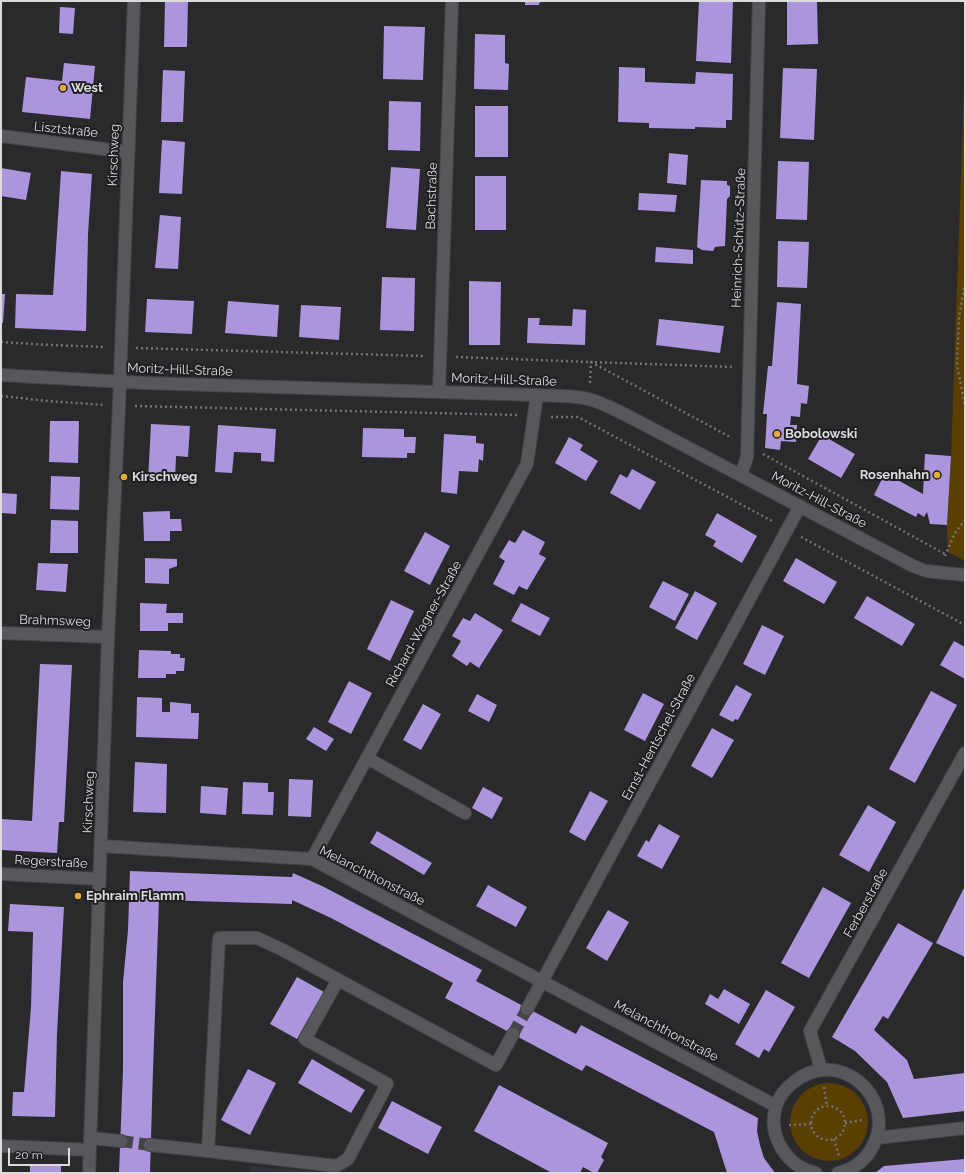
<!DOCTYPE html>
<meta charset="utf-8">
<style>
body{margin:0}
#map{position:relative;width:966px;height:1174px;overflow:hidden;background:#2a292c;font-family:Raleway,sans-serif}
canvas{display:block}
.frame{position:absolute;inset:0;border:2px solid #dcdbde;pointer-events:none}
.scale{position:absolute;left:8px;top:1148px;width:62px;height:18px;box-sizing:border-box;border:2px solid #dcdbde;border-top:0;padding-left:5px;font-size:12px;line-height:14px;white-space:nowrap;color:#dcdbde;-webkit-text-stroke:3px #201f22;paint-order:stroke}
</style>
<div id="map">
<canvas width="966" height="1174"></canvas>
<div class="frame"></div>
<div class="scale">20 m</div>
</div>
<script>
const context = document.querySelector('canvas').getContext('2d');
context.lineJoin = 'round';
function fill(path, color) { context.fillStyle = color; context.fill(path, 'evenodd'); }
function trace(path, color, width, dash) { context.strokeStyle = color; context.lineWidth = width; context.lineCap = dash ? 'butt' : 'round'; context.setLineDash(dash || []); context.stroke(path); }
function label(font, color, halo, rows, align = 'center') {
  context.font = font + ' Raleway,sans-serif'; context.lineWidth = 4; context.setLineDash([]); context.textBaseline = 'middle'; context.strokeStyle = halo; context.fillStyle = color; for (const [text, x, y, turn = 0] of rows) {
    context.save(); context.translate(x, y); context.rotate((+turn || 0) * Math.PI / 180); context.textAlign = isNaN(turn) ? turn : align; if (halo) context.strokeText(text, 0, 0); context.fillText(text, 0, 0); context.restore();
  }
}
fill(new Path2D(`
 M250,1166L334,1173H250Z`), '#323039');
fill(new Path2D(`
 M965,62V561L948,552L947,525L951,456Z
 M790 1122a39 39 0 1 1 78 0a39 39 0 1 1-78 0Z`), '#5a3f01');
fill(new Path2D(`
 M165,1H188L187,47H164Z
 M525,1H540L539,5H525Z
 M699,1H733L731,63L696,61Z
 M787,1H817L818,44L787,45Z
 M60,7L75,8L73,34L59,33Z
 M384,26L425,27L423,80L383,79Z
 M475,34L505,35V63L509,64L508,90L474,89Z
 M64,63L95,66L90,119L22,112L26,77L62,81Z
 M619,67L645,68V82L695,84L696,72L733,74L732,120H726V128L695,127V129L649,128V123L618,122Z
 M783,68L817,69L814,140L780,138Z
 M163,70L185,71L183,122H161Z
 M389,101L421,102L420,151L388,150Z
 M475,106H508V157H475Z
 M162,140L185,142L182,194L159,193Z
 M669,153L688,155L686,185L667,183Z
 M778,161L809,162L807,220L776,219Z
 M391,167L420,169L416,230L386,228Z
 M1,168L31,173L26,200L1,196Z
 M61,171L92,174L88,234L86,331L15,328L16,294L53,295Z
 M475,176H506V230H475Z
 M701,180L727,181V185L730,186V196L727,199L725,246L715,247L713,251L702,250L697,247Z
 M639,193L677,195L675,212L638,210Z
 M160,215L181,217L178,269L155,268Z
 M778,241L809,242L807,288L777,287Z
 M656,247L693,250V264L655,262Z
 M382,277L415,278L414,331L380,330Z
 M469,281L501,282L500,345H469Z
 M1,294H5L3,323H1Z
 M147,299L194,301L192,334L145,332Z
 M228,301L279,305L277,337L225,333Z
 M777,302L801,304L797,384L809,386L807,404L801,403L800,417L791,416L790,425H797L796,442L781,441L780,450L765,448L767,414H763L768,366H772Z
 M301,305L341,307L339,340L299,337Z
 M573,309L586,310L585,345L527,343L528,318H540L539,325L572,326Z
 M659,319L724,326L720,353L656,345Z
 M50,421H79L78,463L49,462Z
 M151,424L190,426L188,457L176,456L175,482L148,480Z
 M218,425L276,429L274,462L261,461V453L234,452L232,473L215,472Z
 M363,428L404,429V437H416L415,453H407V458L362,457Z
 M444,434L476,436V443L484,444L483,461L479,459L478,472L459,471L457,494L441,492Z
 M822,435L855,454L841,478L808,459Z
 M569,437L583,445L580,450L598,461L586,481L555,463Z
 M925,454L951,456L947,525L930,524L927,512L924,517L918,513L916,517L874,495L885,473L923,494Z
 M632,469L656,482L640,510L610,493L620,474L627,478Z
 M51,476L80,477L79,510L50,509Z
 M1,493L17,494L16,514L1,513Z
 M170,511V519H181L182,531H170V541H144L143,512Z
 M717,513L757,536L742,563L713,546L716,541L705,535Z
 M51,520L78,521V553H50Z
 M523,530L545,542L539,554L546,558L527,590L519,586L514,595L493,584L505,561L499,557L509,540L515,543Z
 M425,532L450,546L430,585L404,571Z
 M145,558L177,559V566L169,569V584L145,583Z
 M796,558L837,582L824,604L783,581Z
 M38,563L68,564L66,592L36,590Z
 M663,581L689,594L675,621L649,607Z
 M695,591L717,603L697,640L675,628Z
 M867,596L915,624L902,646L854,618Z
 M391,600L414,611L390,661L367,649Z
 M140,603L167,604L166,613H183V623H168V631H140Z
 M521,603L550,618L540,636L511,621Z
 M475,613L503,630L479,668L470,662L467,666L452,656L461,641L452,636L463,618L470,621Z
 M762,625L784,636L765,675L743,664Z
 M954,641L965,647V679L940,665Z
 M139,650L171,651V654H180V658H185L184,671H176V674H166V678H138Z
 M40,664L72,665L64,822H59L57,853L1,850V819L32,821Z
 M349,681L372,693L351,734L328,722Z
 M736,685L752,694L738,720L735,719L733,722L719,715Z
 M931,691L957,705L915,783L889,769Z
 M643,693L664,704L645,741L624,730Z
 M477,694L497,705L489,722L468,711Z
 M137,697L162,698V712H170V702L191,704V713H199L198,739L136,737Z
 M423,704L441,714L421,750L403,740Z
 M314,727L334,739L326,751L306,739Z
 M712,728L734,740L712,778L691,766Z
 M135,762L167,764L166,813L133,812Z
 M289,779L313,780L311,817L288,816Z
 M243,782L268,783V792H274L273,815L242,814Z
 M201,786L228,788L226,815L200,813Z
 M483,787L503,798L492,819L472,808Z
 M590,791L608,801L585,841L569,832Z
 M868,805L896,822L869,872L839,855Z
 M659,824L680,836L662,869L637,856L646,840L649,842Z
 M377,831L432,863L424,875L370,843Z
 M130,871L292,877L293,873L324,887L482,970L476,981L576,1034L581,1025L758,1118L757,1131L760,1145L764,1158L775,1173H727L714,1132L586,1065L582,1071L445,998L453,983L331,918L292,900V904L159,900L153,1070L150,1173H119L123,1070V982L128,930Z
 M488,885L527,907L516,927L476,906Z
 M965,886V957L936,943Z
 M823,887L851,903L809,978L781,963Z
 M10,904L64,907L57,1033L55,1117L12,1116L13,1092H24L31,1007L33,932L8,931Z
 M608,910L629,922L607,961L586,948Z
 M898,923L933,943L888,1019L883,1016L874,1030L907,1060L914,1079L965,1073V1111L903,1118L887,1082L855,1051L832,1037Z
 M297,977L324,992L297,1039L270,1024Z
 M724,989L750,1004L739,1024L705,1004L710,994L718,999Z
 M766,990L795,1007L769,1052L764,1049L759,1058L735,1044Z
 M312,1059L365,1090L351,1113L298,1083Z
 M248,1069L276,1083L250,1135L221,1120Z
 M499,1085L608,1143L601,1157L604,1160L597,1173H594L583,1167L580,1173H552L474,1131Z
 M392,1101L442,1127L428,1154L378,1128Z
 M965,1159V1173H875L884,1166Z
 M30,1165L61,1166V1173H30Z`), '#ab95dd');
trace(new Path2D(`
 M513,1034L527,1009
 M121,1141L150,1145`), '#454447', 12, [12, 6]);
const lane = new Path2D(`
 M367,758L465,813`);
const street = new Path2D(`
 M1,136L128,152
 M1,375L144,383L537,395C554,396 571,395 588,399C601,402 614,409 626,415L913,566L926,571L965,575
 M439,392L452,1
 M741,475L747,457L759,1
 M1,633L108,637
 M101,846L312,859L776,1106
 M312,859L527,464L537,395
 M1,874L100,879
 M338,980L305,1039L387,1084L348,1159L336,1166L208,1151L219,938H257L281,949L496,1065L513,1034
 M527,1009L800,506
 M821,1069L810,1031L965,753
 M90,1138L121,1141
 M877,1138L965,1128
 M150,1145L208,1151
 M1,1146L90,1150
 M89,1173L108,637L119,406L134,1
 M816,1173C787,1167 767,1136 776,1106C779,1096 786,1088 794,1082C837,1046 898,1096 873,1146C866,1160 853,1170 838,1173`);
trace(lane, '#474649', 14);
trace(street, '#474649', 14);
trace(new Path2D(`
 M965,283L959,317L957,365L965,406
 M1,342L51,345L105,347
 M136,348L425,356
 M456,357L591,362L732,438
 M590,383L591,362L734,367
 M1,396L48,401L104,405
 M135,406L518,415
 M551,417H578L774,522
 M763,454L945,554
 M801,537L965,625
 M945,556L955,533L965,520
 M824,1087L827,1106
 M811 1123a17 17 0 1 1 34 0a17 17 0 1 1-34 0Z
 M845,1123L862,1120
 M789,1125L811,1124
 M834,1139L839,1156`), '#747376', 2.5, [2, 3]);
trace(lane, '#58575b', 12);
trace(street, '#58575b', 12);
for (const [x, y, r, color] of [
 [63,88,4,"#e7ac37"],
 [777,434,4,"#e7ac37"],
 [937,475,4,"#e7ac37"],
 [124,477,4,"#e7ac37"],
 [78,896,4,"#e7ac37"]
]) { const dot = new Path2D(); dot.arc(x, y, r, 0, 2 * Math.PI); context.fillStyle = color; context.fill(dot); trace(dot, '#201f22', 1.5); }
label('bold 13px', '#dcdbde', '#201f22', [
 ["West",71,88],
 ["Bobolowski",785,434],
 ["Rosenhahn",929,475,"right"],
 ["Kirschweg",132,477],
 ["Ephraim Flamm",86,896]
], 'left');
label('13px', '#dcdbde', '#201f22', [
 ["Lisztstraße",66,130,6],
 ["Kirschweg",114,155,-88],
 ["Bachstraße",432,196,-88],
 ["Heinrich-Schütz-Straße",739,238,-88],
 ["Moritz-Hill-Straße",180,370,2],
 ["Moritz-Hill-Straße",504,380,2],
 ["Moritz-Hill-Straße",819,500,28],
 ["Brahmsweg",55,621,2],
 ["Richard-Wagner-Straße",424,624,-61],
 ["Ernst-Hentschel-Straße",659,737,-62],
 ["Kirschweg",89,802,-88],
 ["Regerstraße",51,862,3],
 ["Melanchthonstraße",372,876,27],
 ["Ferberstraße",866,903,-61],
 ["Melanchthonstraße",666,1031,28]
]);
</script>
